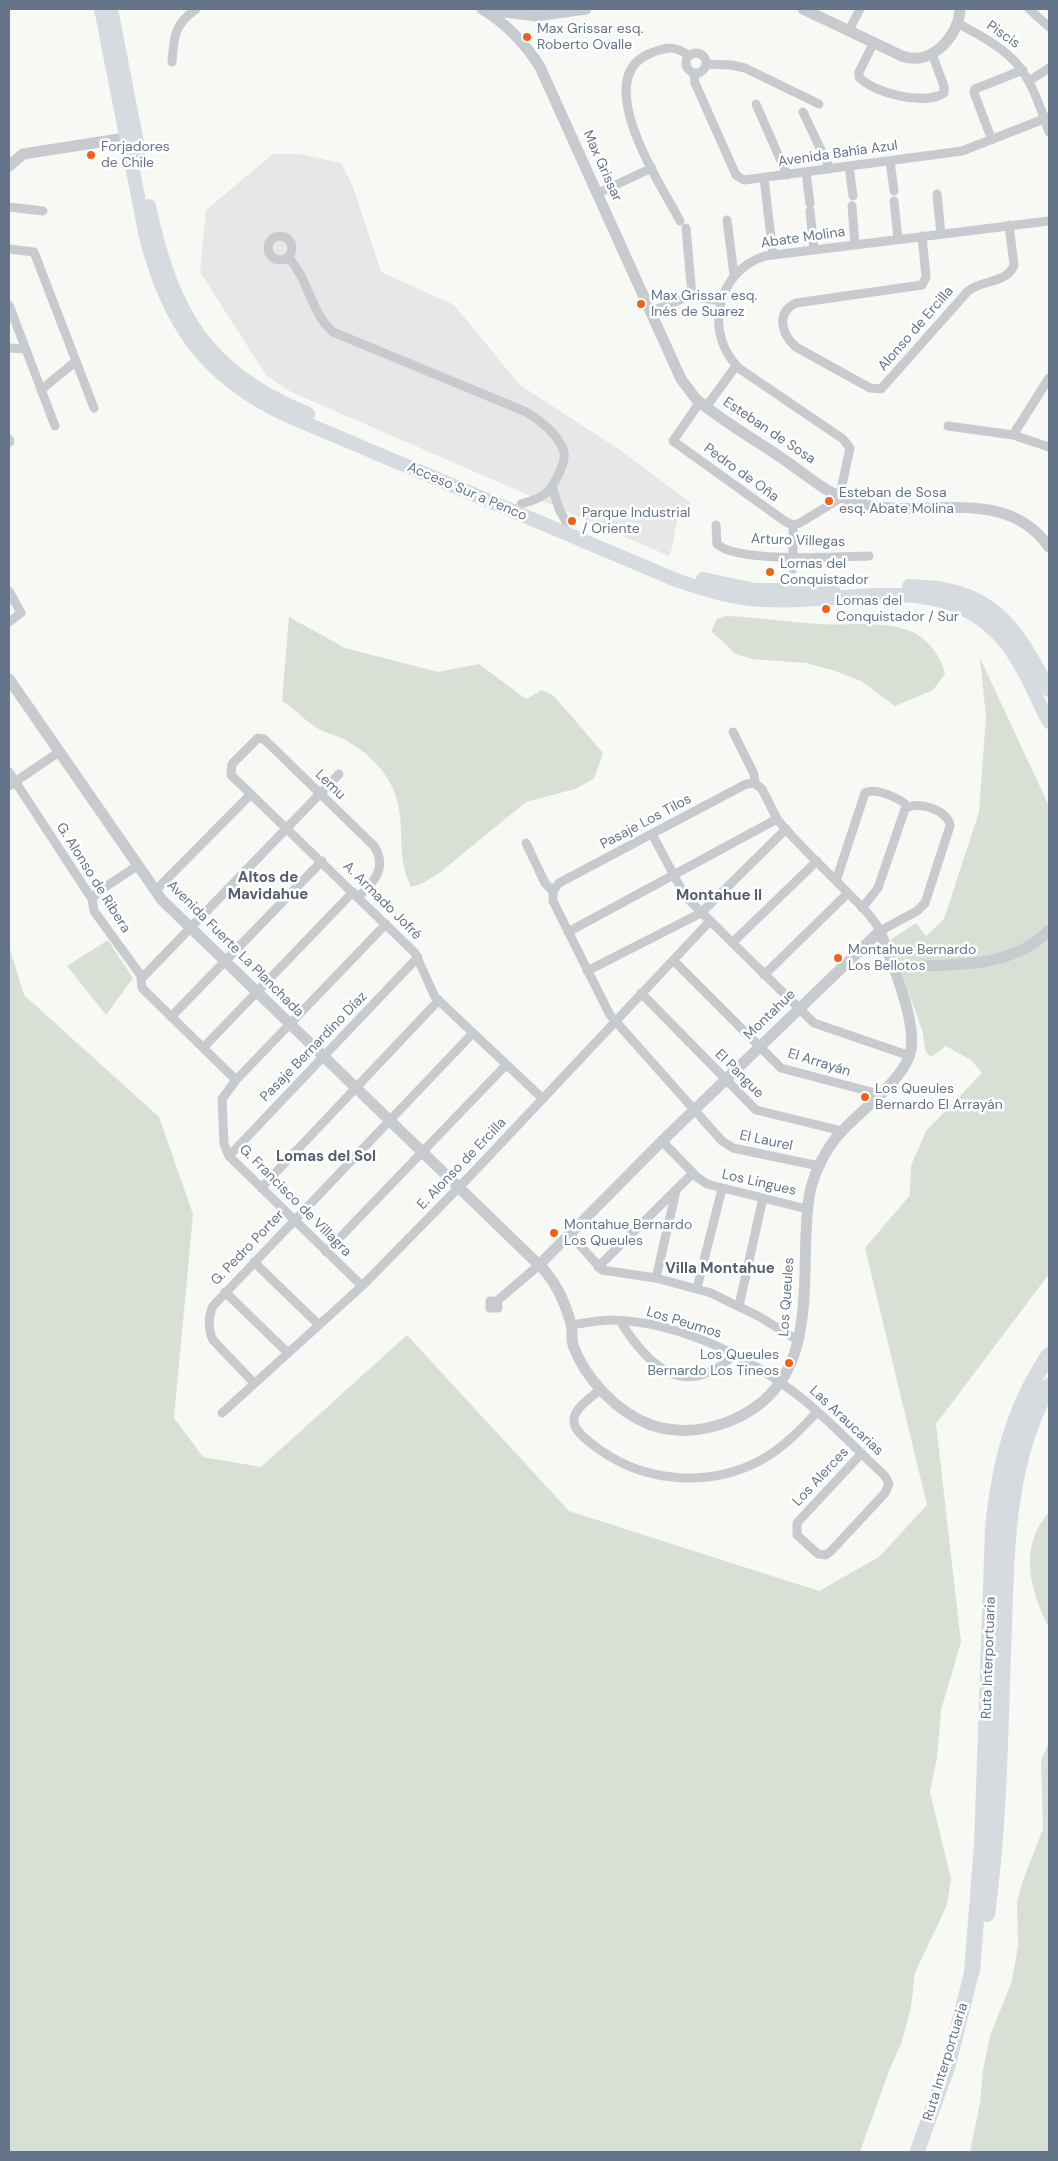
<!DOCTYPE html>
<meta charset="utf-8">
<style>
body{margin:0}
#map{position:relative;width:1058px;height:2161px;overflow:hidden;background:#f8f8f5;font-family:"DM Sans",sans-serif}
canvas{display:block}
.frame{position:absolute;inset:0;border:10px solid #647589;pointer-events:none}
</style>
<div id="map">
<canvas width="1058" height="2161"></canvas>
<div class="frame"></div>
</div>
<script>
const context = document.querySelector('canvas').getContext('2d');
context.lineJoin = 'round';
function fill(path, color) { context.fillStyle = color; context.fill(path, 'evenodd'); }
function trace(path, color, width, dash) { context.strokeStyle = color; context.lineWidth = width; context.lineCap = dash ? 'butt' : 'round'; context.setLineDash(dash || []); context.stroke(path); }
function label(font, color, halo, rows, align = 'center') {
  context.font = font + ' "DM Sans",sans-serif'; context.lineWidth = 5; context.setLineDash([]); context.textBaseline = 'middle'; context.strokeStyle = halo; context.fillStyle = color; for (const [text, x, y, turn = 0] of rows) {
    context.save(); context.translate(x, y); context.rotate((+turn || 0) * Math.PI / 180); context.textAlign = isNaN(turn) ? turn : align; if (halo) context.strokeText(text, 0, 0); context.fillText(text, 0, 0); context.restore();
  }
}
fill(new Path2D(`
 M273,154H299L341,163L353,187L381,272L454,305L520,385L623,452L691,503L679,512L672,548L669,556L291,392L266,375L200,272L206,210Z`), '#e6e7e6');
fill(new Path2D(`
 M726,616C757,617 787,622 818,624C847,626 882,620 910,631C927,637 941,656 945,674L933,690L895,706L861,681L832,670L806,663L752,659L736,654L711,631L717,619Z
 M289,617L345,648L438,672L479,664L526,699L542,690L554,696L603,753L594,779L575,789L526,802L438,874L421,884L411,887C397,856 404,840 399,809C394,778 373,756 347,741C339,736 328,734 319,729C306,722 295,709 282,701Z
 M980,658L1049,806V1274L936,1424L961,1642L941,1710L937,1758L930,1792L951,1879L947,1905L915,1973L911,2007L901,2044L890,2068L860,2152H9V946L24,995L159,1117L193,1214L174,1418L203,1457L261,1467L407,1335L569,1511L819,1591L879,1557L927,1505L865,1248L910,1195L911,1166L926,1131L982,1073L971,1060L946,1046L931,1057L925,1051L923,1033L890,940L916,923L926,936L944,919L979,812L986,717Z
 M108,940L133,978L106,1015L67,966Z
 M1049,1512V1628C1030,1591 1018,1547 1049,1512Z
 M1049,1742V2152H970L980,2103L983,2070L990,2036L1012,1981L1018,1946L1017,1902L1023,1880L1043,1829L1041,1761Z`), '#d8e0d5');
trace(new Path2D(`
 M1029,9L1049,27
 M957,23C1020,56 1026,66 1049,132
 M849,30L860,9
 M874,42L859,72V77C873,93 925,106 944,93V86L932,54
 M686 63a10 10 0 1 1 20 0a10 10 0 1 1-20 0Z
 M172,62C174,36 174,25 196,9
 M706,64L731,65L745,68L819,104
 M694,73L695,83L736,175L744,180L962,151L1049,117
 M1029,81L1049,68
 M756,104L787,175
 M803,112L830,169
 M992,140L974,93L975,89L1023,70
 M890,161L894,191
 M849,166L853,196
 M806,172L810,204
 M764,178L773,255
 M598,193L652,168
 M937,194L941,234
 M894,201L898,239
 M852,206L855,245
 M9,207L43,211
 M810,211L814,250
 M727,220L734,275
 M680,221C662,186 588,77 651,53C667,47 675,45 689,56
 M686,228L692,296
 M268 248a12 12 0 1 1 24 0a12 12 0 1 1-24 0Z
 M922,236L926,277L922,285L796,303C775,313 782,335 796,347L870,388L881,389L968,291C981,280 1008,283 1014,265L1009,225
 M9,249L34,252L94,408
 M288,257C309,279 310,312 333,332L524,411C538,418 560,436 564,452C565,459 563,465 560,471C551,492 544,498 521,504
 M9,305L55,426
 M650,312L689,296L721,301
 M9,348L26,349
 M41,390L76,361
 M700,402L673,441L786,522L793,525L800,523L839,499L850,448L843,439L740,369C703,335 716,271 765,256L1049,221
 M706,407L736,366
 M948,426L1013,435L1049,447
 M1013,435L1049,378
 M9,439L10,442
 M553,489L559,509L567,523
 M716,525L717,544C737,563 839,557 869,556
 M793,569V525
 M9,591L21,613L9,622
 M733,732L754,774L755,783L762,789L777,819C799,846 826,870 850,895C861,906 873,917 880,931L917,911L925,903L950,826C949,810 917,800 905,809L878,888L862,908
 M9,772L92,899L94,911L142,977
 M9,786L59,752
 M652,834L685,896L814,1023L910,1056
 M526,843L545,883L553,891
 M836,881L865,793C874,787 901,798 908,807
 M155,891L251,794
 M553,891V901L610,1015L722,1141L733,1148L819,1166
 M553,891L559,883L746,784L755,783
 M358,897C374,882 388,868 374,846L264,739L258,738L232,764L231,775L415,953L435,997L543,1099
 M92,899L99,891L137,866
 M568,932L777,819
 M732,943L817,861
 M673,960L781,1068L879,1094
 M587,971L701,913L786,829
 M764,975L848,893
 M641,993L756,1110L842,1131
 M171,1017L322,861
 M203,1048L353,892
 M236,1080L142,988L141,979L339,774
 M662,1141L697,1177L707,1184L807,1209
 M229,1156L418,957
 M261,1188L439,1000
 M570,1234L602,1270L656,1278L711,1293L760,1317L799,1341
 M326,1252L506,1065
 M254,1262L319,1325
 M598,1267L693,1173
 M656,1278L676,1191
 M362,1286L229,1156L224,1144L222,1099L236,1080L386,924
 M697,1288L722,1189
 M225,1292L288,1353
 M497,1301L498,1308H490V1301H497L539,1265
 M739,1306L763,1198
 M620,1321C648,1366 684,1401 734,1355
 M571,1325C585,1323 599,1320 613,1320C681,1322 752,1358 804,1400C832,1423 858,1451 885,1476L889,1484L885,1493L831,1551L826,1555L818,1554L797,1535V1523L861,1454
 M254,1383L213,1340C208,1330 208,1316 213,1306L473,1033
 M601,1389C593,1396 574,1408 574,1420C573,1432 592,1444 600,1450C648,1484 713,1487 763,1459C784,1447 801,1429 817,1412
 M222,1413L362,1286L470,1176L710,921`), '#c7cbcf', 9);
trace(new Path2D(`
 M482,9C507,24 525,43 540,67L681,379L696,399C722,421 754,439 783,459C804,473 826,493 851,501C917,524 1002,480 1049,547
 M803,9L902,56C931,67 959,36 960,9
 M488,10L536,16L586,9
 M9,166L23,154L126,138
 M9,679L162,900L539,1265C555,1280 565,1302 571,1324C573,1331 571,1338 573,1345C585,1379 618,1413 651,1425C678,1434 705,1431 730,1421C812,1388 803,1307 806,1234C807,1217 807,1200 812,1184C817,1168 825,1152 835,1139C855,1114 907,1079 911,1049C916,1018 891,961 880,931L662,1141L539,1265
 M894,967C945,964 1011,971 1049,930`), '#c7cbcf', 11);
trace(new Path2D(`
 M101,9L146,237C168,323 205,377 286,415L676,580C705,590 734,599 765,600C841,605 934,571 995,631C1020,655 1033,692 1049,722
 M111,9L139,153
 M149,206C172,312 203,370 308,414
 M703,579L755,590H833
 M909,586C991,587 1015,624 1049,690`), '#d6dbe0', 14);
trace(new Path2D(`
 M917,2152L948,2066L972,1971`), '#d6dbe0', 15);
trace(new Path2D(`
 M987,1914C999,1827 1000,1740 1003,1653C1007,1563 1003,1467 1049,1386
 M972,1971L982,1846L993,1529C999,1466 1013,1408 1049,1355`), '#d6dbe0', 16);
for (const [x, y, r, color] of [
 [527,37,5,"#f46219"],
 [91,155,5,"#f46219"],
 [641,304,5,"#f46219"],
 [829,501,5,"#f46219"],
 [572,521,5,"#f46219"],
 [770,572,5,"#f46219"],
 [826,609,5,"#f46219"],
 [838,958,5,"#f46219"],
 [865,1097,5,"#f46219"],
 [554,1233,5,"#f46219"],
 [789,1363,5,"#f46219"]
]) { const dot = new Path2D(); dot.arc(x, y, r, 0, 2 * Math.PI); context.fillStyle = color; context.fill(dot); trace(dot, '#fff', 2); }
label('14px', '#647589', '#fff', [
 ["Max Grissar esq.",537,29],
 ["Roberto Ovalle",537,45],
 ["Forjadores",101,147],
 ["de Chile",101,163],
 ["Max Grissar esq.",651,296],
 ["Inés de Suarez",651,312],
 ["Esteban de Sosa",839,493],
 ["esq. Abate Molina",839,509],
 ["Parque Industrial",582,513],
 ["/ Oriente",582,529],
 ["Lomas del",780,564],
 ["Conquistador",780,580],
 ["Lomas del",836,601],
 ["Conquistador / Sur",836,617],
 ["Montahue Bernardo",848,950],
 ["Los Bellotos",848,966],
 ["Los Queules",875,1089],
 ["Bernardo El Arrayán",875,1105],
 ["Montahue Bernardo",564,1225],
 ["Los Queules",564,1241],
 ["Los Queules",779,1355,"right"],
 ["Bernardo Los Tineos",779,1371,"right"]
], 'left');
label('14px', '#647589', '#fff', [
 ["Piscis",1003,35,35],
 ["Avenida Bahía Azul",838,154,-8],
 ["Max Grissar",602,166,66],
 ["Abate Molina",803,238,-8],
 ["Alonso de Ercilla",916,329,-49],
 ["Esteban de Sosa",769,431,34],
 ["Pedro de Oña",741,473,36],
 ["Acceso Sur a Penco",467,492,23],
 ["Arturo Villegas",798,541,2],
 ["Lemu",330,785,44],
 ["Pasaje Los Tilos",646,822,-28],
 ["G. Alonso de Ribera",93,878,58],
 ["A. Armado Jofré",382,901,45],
 ["Avenida Fuerte La Planchada",235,949,45],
 ["Montahue",770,1015,-44],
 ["Pasaje Bernardino Díaz",314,1047,-46],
 ["El Arrayán",819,1063,17],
 ["El Pangue",739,1074,45],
 ["El Laurel",766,1141,12],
 ["E. Alonso de Ercilla",462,1164,-46],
 ["Los Lingues",759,1183,13],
 ["G. Francisco de Villagra",295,1201,45],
 ["G. Pedro Porter",248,1248,-46],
 ["Los Queules",787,1297,-86],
 ["Los Peumos",684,1323,17],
 ["Las Araucarias",846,1421,43],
 ["Los Alerces",821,1477,-47],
 ["Ruta Interportuaria",989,1658,-88],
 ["Ruta Interportuaria",946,2062,-73]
]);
label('bold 15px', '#535f6d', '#fff', [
 ["Altos de",268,878],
 ["Mavidahue",268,895],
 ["Montahue II",719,896],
 ["Lomas del Sol",326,1157],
 ["Villa Montahue",720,1269]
]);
</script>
